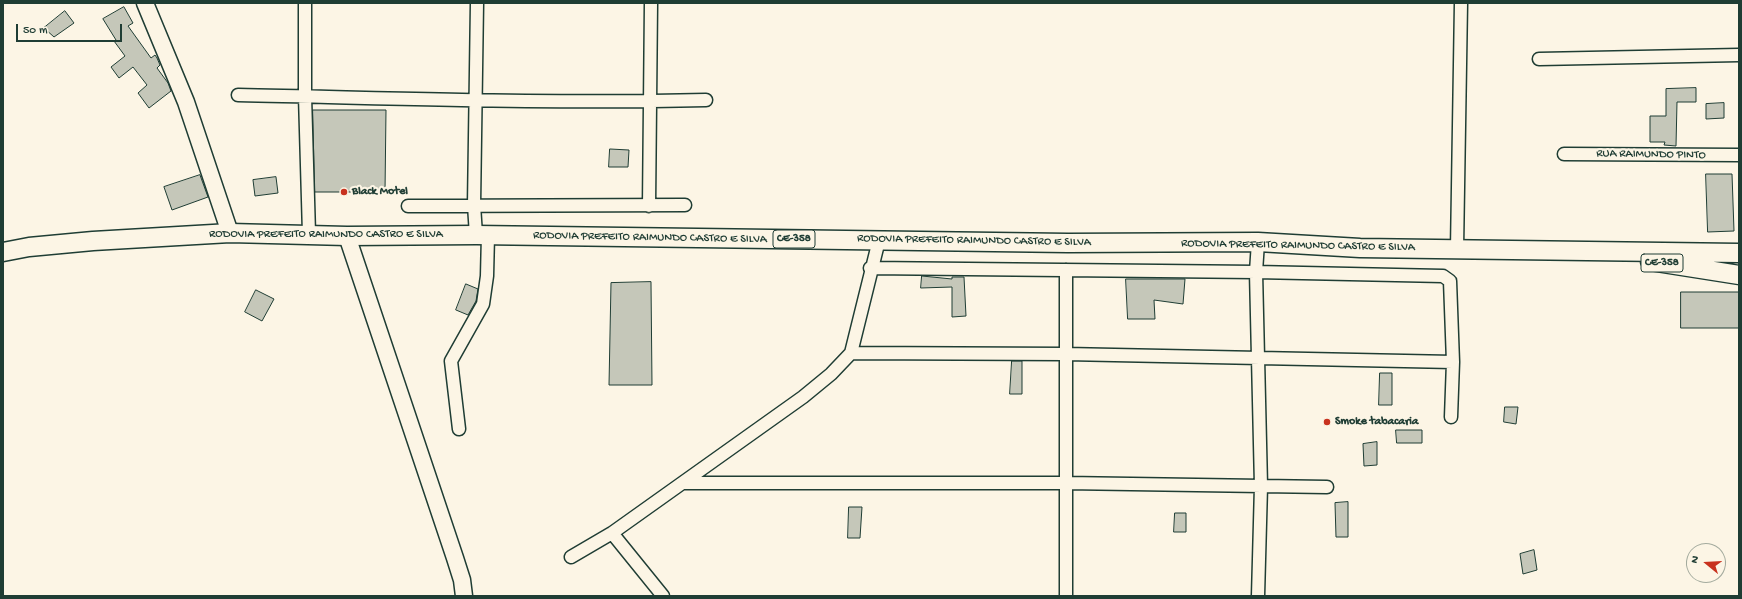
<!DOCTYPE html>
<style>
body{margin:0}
#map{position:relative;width:1742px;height:599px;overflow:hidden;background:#fcf5e5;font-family:"Gochi Hand",sans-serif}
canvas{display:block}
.frame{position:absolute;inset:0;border:4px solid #1f3d34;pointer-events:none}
.north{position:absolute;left:1686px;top:543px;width:40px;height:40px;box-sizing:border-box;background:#fcf5e5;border:1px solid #a4ab9e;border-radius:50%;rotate:288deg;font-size:11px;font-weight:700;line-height:16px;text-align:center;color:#1f3d34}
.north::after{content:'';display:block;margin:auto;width:14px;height:18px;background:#c8321e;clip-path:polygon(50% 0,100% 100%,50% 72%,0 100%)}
.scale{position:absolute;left:16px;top:24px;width:106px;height:18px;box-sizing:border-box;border:2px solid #1f3d34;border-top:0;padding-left:5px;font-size:12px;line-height:14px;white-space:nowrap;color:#1f3d34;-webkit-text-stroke:3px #fcf5e5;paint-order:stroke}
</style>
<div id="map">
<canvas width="1742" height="599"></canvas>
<div class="frame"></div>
<div class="north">N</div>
<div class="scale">50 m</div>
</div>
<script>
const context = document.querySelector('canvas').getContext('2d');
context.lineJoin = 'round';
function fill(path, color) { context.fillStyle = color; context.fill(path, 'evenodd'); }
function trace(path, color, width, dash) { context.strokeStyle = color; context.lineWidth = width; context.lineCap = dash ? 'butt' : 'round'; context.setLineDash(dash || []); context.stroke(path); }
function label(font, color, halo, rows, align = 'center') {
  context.font = font + ' "Gochi Hand",sans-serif'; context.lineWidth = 4; context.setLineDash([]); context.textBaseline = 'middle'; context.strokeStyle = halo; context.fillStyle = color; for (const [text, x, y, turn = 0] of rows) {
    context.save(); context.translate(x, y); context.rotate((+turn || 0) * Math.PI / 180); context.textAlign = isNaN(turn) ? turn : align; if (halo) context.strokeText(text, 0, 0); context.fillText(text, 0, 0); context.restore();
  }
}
const building = new Path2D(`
 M124,7L133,23L128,26L151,58L155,55L157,58L160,65L157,68L168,83L171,91L149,108L138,93L147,85L133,67L119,78L111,67L125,56L114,41L116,40L103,19Z
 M65,11L74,23L54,37L44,28Z
 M1696,88V102H1677L1676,146L1664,145L1665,142H1650V116H1666V89Z
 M1724,103V118L1706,119V104Z
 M313,110H386L385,192H315Z
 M610,149L629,150L628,167H609Z
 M1706,174H1732L1734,231L1708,232Z
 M200,175L208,197L172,210L164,187Z
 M276,177L278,193L255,196L253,180Z
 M922,276L952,279V277H964L966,316L952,317V287L921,288Z
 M1126,279H1185L1183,304L1154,300L1155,319H1128Z
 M651,282L652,385H609L611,283Z
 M466,284L478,289L476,301L468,315L456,310Z
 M256,290L274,299L262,321L245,312Z
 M1681,292H1739V328H1681Z
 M1012,361H1022V394H1010Z
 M1380,373H1392V405H1379Z
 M1505,407H1518L1516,424L1504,422Z
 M1396,430H1422V443H1397Z
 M1377,442V465L1364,466L1363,444Z
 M1348,502V537H1336L1335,503Z
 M849,507H862L860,538H848Z
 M1175,513H1186V532H1174Z
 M1534,550L1537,570L1523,574L1520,554Z`);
fill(building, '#c5c7b9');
trace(building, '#1f3d34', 1);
const street = new Path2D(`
 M305,3V96L309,234
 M1539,59L1739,55
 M238,95C394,98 550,104 706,100
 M1564,154L1739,155
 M408,206L685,205
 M649,206L651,3
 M476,235L474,205L477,3
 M1457,249L1461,3
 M870,268L1256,272L1443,276L1450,281L1453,362L1451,417
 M1066,270V596
 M851,353L1066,354L1453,362
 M459,429L451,361L483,304L487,276L488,235
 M683,483H1066L1327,487
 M612,533L663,596
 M571,557L612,533L803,397L831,374L851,353L879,240
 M1258,596L1261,486L1256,272L1258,242`);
const secondary = new Path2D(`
 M145,3L186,102L230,233
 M347,236L455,558L462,580L464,596`);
const primary = new Path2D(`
 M3,252L29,247L93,241L230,233L347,236L476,235L1068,243L1258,242L1360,248L1739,253
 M1650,261L1739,275`);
trace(street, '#1f3d34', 15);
trace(secondary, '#1f3d34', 19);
trace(primary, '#1f3d34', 21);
trace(street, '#fcf5e5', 12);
trace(secondary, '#fcf5e5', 16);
trace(primary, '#fcf5e5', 18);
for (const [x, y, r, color] of [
 [344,192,4,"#c8321e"],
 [1327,422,4,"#c8321e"]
]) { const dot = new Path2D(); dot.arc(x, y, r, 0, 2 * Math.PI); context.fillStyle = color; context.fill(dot); trace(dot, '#fcf5e5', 1.5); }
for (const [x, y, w] of [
 [794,239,42],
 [1662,263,42]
]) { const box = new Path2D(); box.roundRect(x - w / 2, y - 9, w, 18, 3); context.fillStyle = '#fcf5e5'; context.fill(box); trace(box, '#1f3d34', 1); }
label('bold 11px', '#1f3d34', null, [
 ["CE-358",794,239],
 ["CE-358",1662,263]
]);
label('12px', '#1f3d34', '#fcf5e5', [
 ["RUA RAIMUNDO PINTO",1651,155,1],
 ["RODOVIA PREFEITO RAIMUNDO CASTRO E SILVA",326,235],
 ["RODOVIA PREFEITO RAIMUNDO CASTRO E SILVA",650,238,1],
 ["RODOVIA PREFEITO RAIMUNDO CASTRO E SILVA",974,241,1],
 ["RODOVIA PREFEITO RAIMUNDO CASTRO E SILVA",1298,246,1]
]);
label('bold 12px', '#1f3d34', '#fcf5e5', [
 ["Black Motel",352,192],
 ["Smoke tabacaria",1335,422]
], 'left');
</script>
